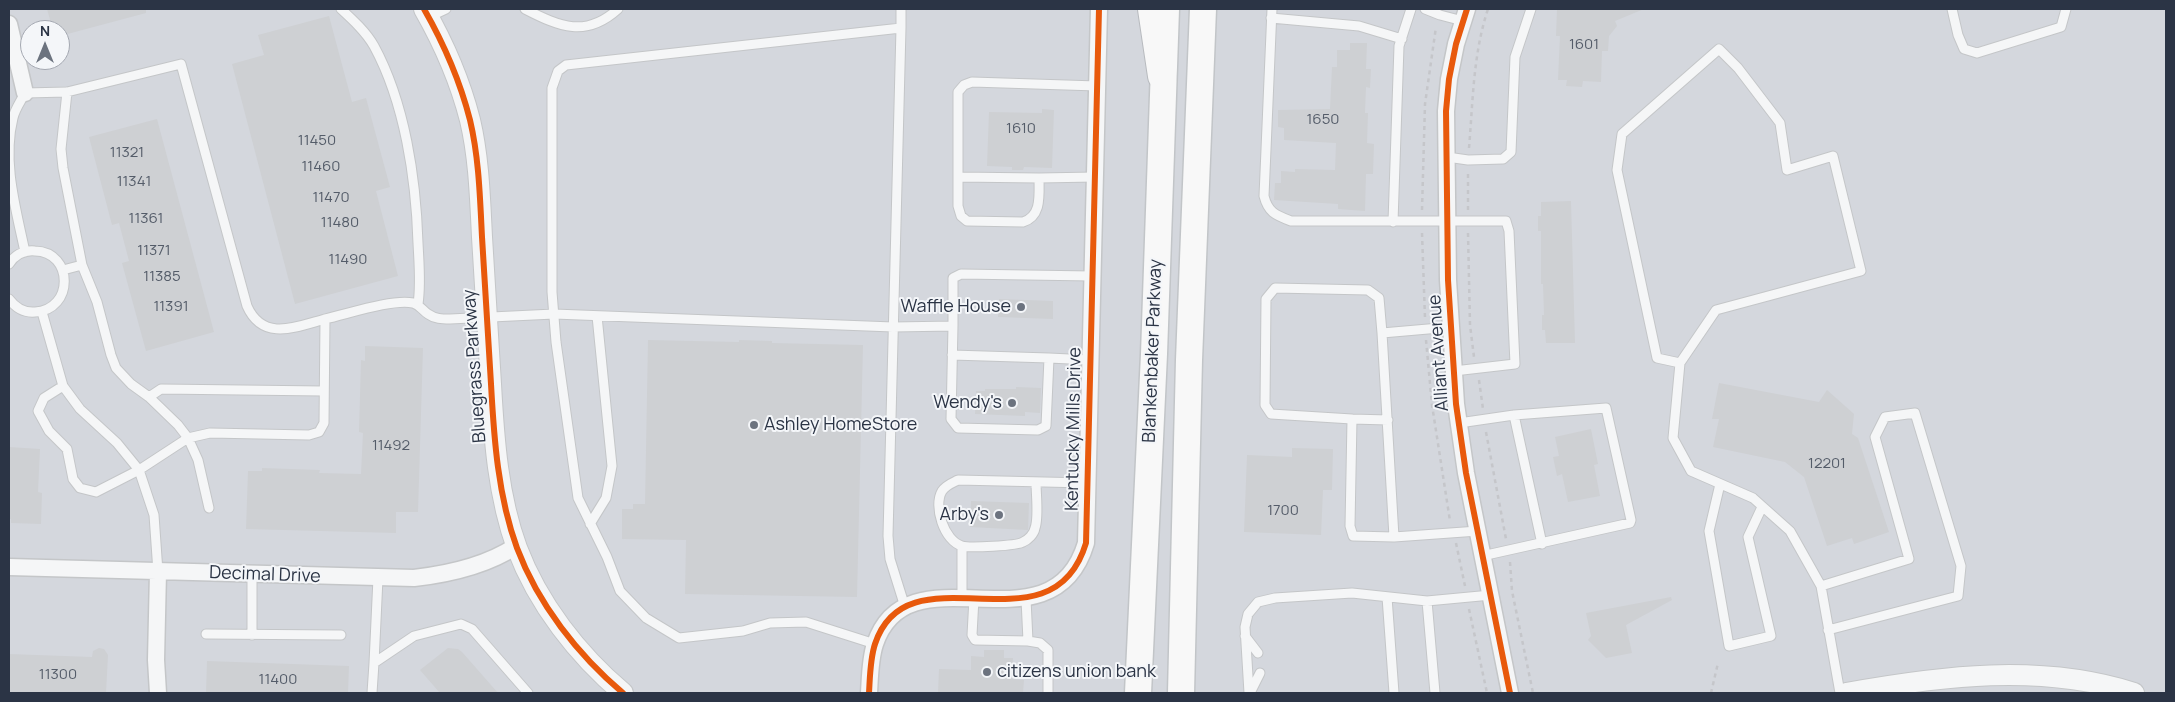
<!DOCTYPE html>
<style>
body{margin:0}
#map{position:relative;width:2175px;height:702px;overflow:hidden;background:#e6e8ea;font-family:Manrope,sans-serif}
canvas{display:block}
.frame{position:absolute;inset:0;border:10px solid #2b3445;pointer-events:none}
.north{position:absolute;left:20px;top:20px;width:50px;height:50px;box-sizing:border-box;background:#f4f6f9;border:1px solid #a4a8b1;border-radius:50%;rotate:0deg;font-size:14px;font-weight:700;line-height:20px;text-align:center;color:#2b3445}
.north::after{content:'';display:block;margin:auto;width:18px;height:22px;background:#6c737f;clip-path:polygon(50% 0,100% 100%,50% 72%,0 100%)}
</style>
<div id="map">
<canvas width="2175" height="702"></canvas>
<div class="frame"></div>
<div class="north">N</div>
</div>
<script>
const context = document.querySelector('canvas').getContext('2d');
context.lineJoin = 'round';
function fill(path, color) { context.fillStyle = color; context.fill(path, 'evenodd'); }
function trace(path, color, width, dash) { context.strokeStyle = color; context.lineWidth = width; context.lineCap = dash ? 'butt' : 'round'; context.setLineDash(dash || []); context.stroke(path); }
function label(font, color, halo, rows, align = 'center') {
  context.font = font + ' Manrope,sans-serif'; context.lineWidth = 4; context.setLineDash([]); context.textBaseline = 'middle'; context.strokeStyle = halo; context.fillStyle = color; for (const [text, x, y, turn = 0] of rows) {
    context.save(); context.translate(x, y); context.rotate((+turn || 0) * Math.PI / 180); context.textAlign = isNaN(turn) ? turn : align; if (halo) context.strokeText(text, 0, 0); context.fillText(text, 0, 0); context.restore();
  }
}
fill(new Path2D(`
 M9,9H2166V693H9ZM30,30H60V60H30Z`), '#d4d7dd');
fill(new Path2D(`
 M47,9H146V13L60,36V30H53Z
 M1557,9H1644L1615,21L1617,26L1609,36L1608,51H1602L1601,82L1583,81L1582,87L1566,86L1567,80H1558L1560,36H1556Z
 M329,16L352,102L366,98L390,187L376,191L398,276L295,304L232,64L264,55L258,35Z
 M1350,43H1367L1366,69H1371L1370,88L1366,87L1365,113H1368L1367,143L1374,144L1373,174H1366L1365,211L1338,209V204L1274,200L1275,183H1281V171L1295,172V169L1335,170L1336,143L1284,140V128L1278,127V110L1330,109L1332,67H1337V50H1350Z
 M1042,109L1054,110L1052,168L1024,167L1023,170H1012V167L987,166L989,112L1042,113Z
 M157,119L214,332L146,351L122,263L129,261L119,223L112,225L89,137Z
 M1571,201L1575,343H1546L1545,330H1542V315H1544L1543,284H1541V231H1538V216H1541V202Z
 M999,299L1053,301V319L998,317Z
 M648,340L739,342V340L772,341V343L863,345L857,597L685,594L686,540L622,539V509H633V504H645Z
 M365,346L423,348L418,512H396V533L246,529L248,471H262V468L320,470L319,473L361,474L363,433L359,432L361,360L365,361Z
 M1719,383L1819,402L1827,390L1854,414L1852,434L1858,438L1889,532L1854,544L1852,538L1827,546L1804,477L1785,462L1713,447L1719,419H1712Z
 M1016,387L1041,388L1040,413L1025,412V416L975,414L976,391H985V389H1016Z
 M1591,429L1598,464L1594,465L1600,496L1568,502L1562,474L1557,476L1553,457L1559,456L1555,437Z
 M9,447L40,449L38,492L42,493L41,524L11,523V519H9Z
 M1292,448L1333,449L1332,490H1323L1321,535L1244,532L1247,455L1292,457Z
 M971,501L1029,503L1028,530L970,527Z
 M1671,597L1672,600L1626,625L1632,653L1606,658L1588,640L1591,636L1586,613Z
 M99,648L104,649L108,655L106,693H9V654L92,657L93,651Z
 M448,648L458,649L462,652L498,693H440L420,670Z
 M984,650H1004V658H1013L1012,679L1024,680L1023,693H938L939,669L971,670V656L984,657Z
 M207,661L349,666L348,693H206Z`), '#ced0d3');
const service = new Path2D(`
 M341,9C353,20 366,32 374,46C405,103 416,179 418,243C419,264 421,284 418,304
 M525,9C560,27 586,38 618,9
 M1272,9L1264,196C1268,212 1275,215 1291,221H1506L1509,231L1515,364L1454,371
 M1425,9L1440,15L1463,21
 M1952,9L1958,35L1964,49L1977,53L2061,27L2066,9
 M429,17L446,9
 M1271,18L1359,26L1402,39
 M901,28V9
 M67,92L61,149L63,168L82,265L97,302L111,355L116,368L131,384L149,397L178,425L188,438L198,460L209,508
 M1447,157L1468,160L1503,159L1511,152L1515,57L1531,9
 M958,177L1039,178C1039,195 1042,216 1023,222L967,221L961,216L958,206V92L964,85L972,82L1097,86
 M1039,178L1095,177
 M1393,222L1399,46L1411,9
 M25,252C16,209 2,162 13,118C15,109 21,101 25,93L67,92L181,64L247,306C263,342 296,327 325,319
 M9,264C15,255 24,250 35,251C74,252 74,310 35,312C24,313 15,307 9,299
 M63,270L82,265
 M42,312L63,386L80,409L117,443L139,470L96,492L80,488L73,479L67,449L49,431L38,411L44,398L63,386
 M953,326L951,419L958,428L1038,430L1046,426L1049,358L1090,360
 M1382,333L1379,298L1368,290L1275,288L1266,299L1265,405L1271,414L1352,419L1350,526L1353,536L1394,537L1382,333L1451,327
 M952,355L1049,358
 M1680,363L1657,358L1617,170L1622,134L1719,49L1738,68L1780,123L1787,170L1833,156L1861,271L1716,310L1680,363L1673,438L1691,471L1753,498L1790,531L1821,586L1840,693
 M149,397L161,389L323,391
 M1514,415L1542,544
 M1352,419L1388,420
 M1459,423L1514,415L1606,408L1631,520L1630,523L1482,556
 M1036,482C1036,495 1039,517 1035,528C1034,534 1028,540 1023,542C1017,546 969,548 962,546C944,541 933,506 942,491C946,485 952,483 958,480L1087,483
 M1720,484L1709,531L1729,646L1771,636L1748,537L1762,507
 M590,524L606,498L612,466L597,316
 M1394,537L1478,531
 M158,572L154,515L139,470L188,438L210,433L309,435L319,432L324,423L325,319C348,314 391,299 413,303C420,305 422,310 428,314C435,319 442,319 450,319L554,314L893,327L953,326V278L961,274L1092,276
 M252,574V635
 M1821,586L1909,559L1875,437L1885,417L1915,413L1961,566L1958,596L1828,630
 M1387,597L1394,693
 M962,598V546
 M974,598L972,635L975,640L1028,641L1040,643L1048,650V693
 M1026,599L1028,641
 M1427,601L1435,693
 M206,634L341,635
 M1245,636L1258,653
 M875,644L806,622L770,623L743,631L679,638L646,618L620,591L607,557L578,498L556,342L552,292V88L558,71L566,65L901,28L888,536L890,559L905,607
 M374,663L378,578
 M372,693L374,663L414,636L461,624L472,629L528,693
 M1249,693L1245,627L1248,614L1258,602L1275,598L1352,593L1427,601L1491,595
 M1250,693L1260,673`);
const minor = new Path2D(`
 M1467,9L1456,44L1449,79L1446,111L1448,280L1456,404L1466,473L1510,693
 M9,24L25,93
 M9,567L414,578C449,574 486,566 516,546
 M158,693L156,660L158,572
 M869,693C870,677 870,659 875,644C908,544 1052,657 1086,543L1099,9`);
const tertiary = new Path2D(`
 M424,9C444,44 460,81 470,120C479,158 480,198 482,237C485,286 488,335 491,384C494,439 498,496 517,548C538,604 578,655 623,693
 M1846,693C1940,676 2041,663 2134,693`);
const primary = new Path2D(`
 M1138,693L1154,354L1166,9
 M1181,693L1189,360L1203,9`);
const motorway = new Path2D(`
 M1152,9L1162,76`);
trace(service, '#c4c6c8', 11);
trace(minor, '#c4c6c8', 19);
trace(tertiary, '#c4c6c8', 22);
trace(primary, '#c2c5c8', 29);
trace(motorway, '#b8bbbf', 30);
trace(new Path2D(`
 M1469,148C1473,101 1473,54 1488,9
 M1422,210L1425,104L1436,27
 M1468,210V171
 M1422,233L1425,318
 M1468,233L1470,325L1474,357
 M1426,340L1432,405L1450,521
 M1479,380L1483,409
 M1486,432L1506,539
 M1456,543L1465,586
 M1510,562L1512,591L1533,693
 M1469,609L1487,693
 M1711,693L1718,663`), '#c5c6ca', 2.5, [4, 4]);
trace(service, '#f5f6f7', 9);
trace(minor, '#f5f6f7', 16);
trace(tertiary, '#f5f6f7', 20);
trace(primary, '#f8f8f8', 26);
trace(motorway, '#f8f8f8', 28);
trace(new Path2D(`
 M424,9C444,44 460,81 470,120C479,158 480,198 482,237C485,286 488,335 491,384C494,439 498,496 517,548C538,604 578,655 623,693
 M1467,9L1456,44L1449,79L1446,111L1448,280L1456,404L1466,473L1510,693
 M869,693C870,677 870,659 875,644C908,544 1052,657 1086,543L1099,9`), '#e8590c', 6);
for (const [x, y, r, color] of [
 [1021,307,5,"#6c737f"],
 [1012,403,5,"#6c737f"],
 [754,425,5,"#6c737f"],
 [999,515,5,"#6c737f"],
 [987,672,5,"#6c737f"]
]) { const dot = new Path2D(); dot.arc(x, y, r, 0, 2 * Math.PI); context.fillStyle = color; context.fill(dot); trace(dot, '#f4f6f9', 2); }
label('15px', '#545c69', null, [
 ["1601",1584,45],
 ["1650",1323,120],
 ["1610",1021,129],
 ["11450",317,141],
 ["11321",127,153],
 ["11460",321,167],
 ["11341",134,182],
 ["11470",331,198],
 ["11361",146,219],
 ["11480",340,223],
 ["11371",154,251],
 ["11490",348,260],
 ["11385",162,277],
 ["11391",171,307],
 ["11492",391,446],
 ["12201",1827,464],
 ["1700",1283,511],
 ["11300",58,675],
 ["11400",278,680]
]);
label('18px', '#2b3445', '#f4f6f9', [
 ["Waffle House",1011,307],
 ["Wendy's",1002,403],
 ["Ashley HomeStore",764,425,"left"],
 ["Arby's",989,515],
 ["citizens union bank",997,672,"left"]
], 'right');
label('18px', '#2b3445', '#f4f6f9', [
 ["Blankenbaker Parkway",1153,351,-88],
 ["Alliant Avenue",1439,353,-94],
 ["Bluegrass Parkway",475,366,-94],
 ["Kentucky Mills Drive",1074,429,-89],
 ["Decimal Drive",265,575,2]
]);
</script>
